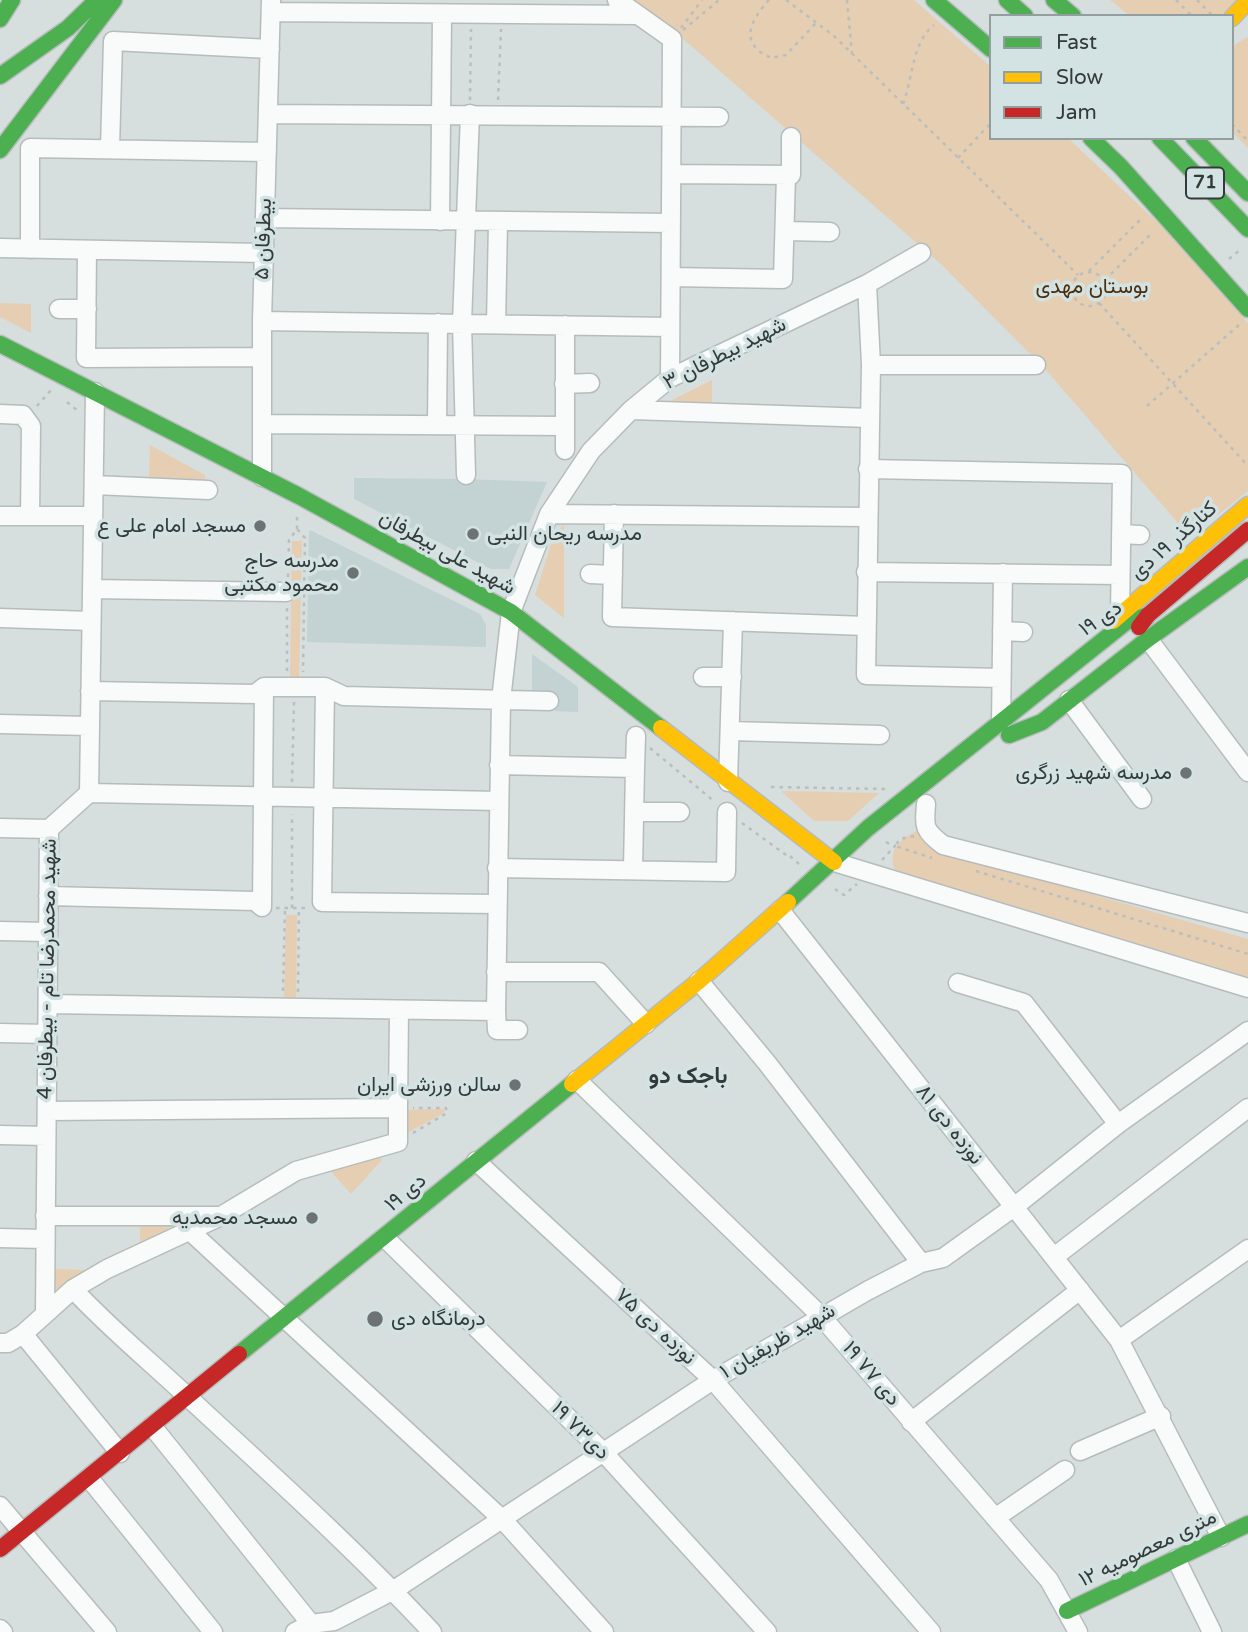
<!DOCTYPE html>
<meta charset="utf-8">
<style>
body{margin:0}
#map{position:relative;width:1248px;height:1632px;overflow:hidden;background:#d6dede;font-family:"Varela Round",sans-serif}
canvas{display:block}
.legend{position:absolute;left:989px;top:14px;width:245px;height:126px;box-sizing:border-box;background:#d3e2e2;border:2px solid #939f9e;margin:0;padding:9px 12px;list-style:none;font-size:21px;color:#343a39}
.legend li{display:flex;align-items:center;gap:14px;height:35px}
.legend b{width:35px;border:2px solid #939f9e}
</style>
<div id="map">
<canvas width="1248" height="1632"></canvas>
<ul class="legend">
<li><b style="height:9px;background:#4caf50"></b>Fast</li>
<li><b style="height:9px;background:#ffc107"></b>Slow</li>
<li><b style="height:9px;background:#c62828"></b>Jam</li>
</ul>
</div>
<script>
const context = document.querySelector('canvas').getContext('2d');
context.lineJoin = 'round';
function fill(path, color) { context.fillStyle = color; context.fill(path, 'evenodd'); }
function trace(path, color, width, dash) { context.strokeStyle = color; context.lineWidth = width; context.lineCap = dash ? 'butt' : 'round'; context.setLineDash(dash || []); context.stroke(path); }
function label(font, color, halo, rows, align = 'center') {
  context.font = font + ' "Varela Round",Vazirmatn,sans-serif'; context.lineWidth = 7; context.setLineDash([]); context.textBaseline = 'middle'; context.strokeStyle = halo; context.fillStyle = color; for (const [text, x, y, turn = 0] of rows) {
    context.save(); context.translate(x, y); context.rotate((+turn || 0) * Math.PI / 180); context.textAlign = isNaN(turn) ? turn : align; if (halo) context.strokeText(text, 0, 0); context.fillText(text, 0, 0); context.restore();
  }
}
fill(new Path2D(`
 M354,478L461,479L547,482L509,569H491L354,499Z
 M310,530L480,614L486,625V647L307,642L309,532Z
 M532,654L578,687V712L555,711V703L532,702Z`), '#c3d2d2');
fill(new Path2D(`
 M630,0H914L991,67V138H1068L1159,224L1248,323V491L1190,537L1046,370L942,265L682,38Z
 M1110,0H1237L1221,16H1130Z
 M1248,37V148L1232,132V46Z
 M0,303L31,304V333L0,317Z
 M712,380V408L670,407V401Z
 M150,445L205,475V482L149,480Z
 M564,524V618L535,595L554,535Z
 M292,541H302L299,679H290Z
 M781,791L879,793L848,821H814Z
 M919,830L924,843L931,848L1248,939V977L895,870C886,851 902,837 919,830Z
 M286,915H297L296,1000L284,999Z
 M444,1109V1113L407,1133V1110Z
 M379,1156L382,1160L351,1194L329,1169Z
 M140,1221H173L174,1225L140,1246Z
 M55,1269L86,1270L57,1289L55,1288Z`), '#e6ceb3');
const street = new Path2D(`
 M617,0L672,39L670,378
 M271,12L638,15
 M268,114L719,117
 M110,148L113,41L270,49
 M672,174L791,175V137
 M265,218L671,223
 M440,221L442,15
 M786,231L830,232
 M0,248L264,253
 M30,249V148L267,152
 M87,251L86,358L262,357
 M671,277L783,279L786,175
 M867,284L871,365L866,675L1001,678
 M59,309H87
 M262,321L670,327
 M496,324L498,222
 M871,365H1036
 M564,384L590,383
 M631,410L870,418
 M0,414L23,415L31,426L30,516
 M262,424L565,426
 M437,424L438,323
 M565,450V325
 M868,469L1122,474L1120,615
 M466,475L462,323L470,114
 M262,477V321L271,0
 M94,485L208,490
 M549,514L867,517
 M614,514L612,617L866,626
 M0,516H93
 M1121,534L1140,535
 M866,572L1120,575
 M590,574L613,575
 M92,589L286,592
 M0,618L91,621
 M1002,631L1023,632
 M1148,639L1248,772
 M703,677H732
 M325,687L322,902L496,904
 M90,691L255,694L264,687H325L344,696L549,701
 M1069,700L1142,799
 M1001,723L1003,573
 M0,724L89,726
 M730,731L880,735
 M499,765L635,768L633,869
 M635,768L636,736
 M728,782L733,621
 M89,793L499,801
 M926,804C924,828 924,830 943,845L1248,923
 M634,812H680
 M0,828L49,829
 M834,862L1248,988
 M497,868L726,872L727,812
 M48,896L255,901L262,907
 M262,907L264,687
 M780,910L1119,1340L1221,1537
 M0,931L47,932
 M496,972H599L646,1024
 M699,981L767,1063L921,1263
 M958,983L1024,1003L1118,1124
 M48,1004L496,1011
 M518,1030H497L496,1011L501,700L511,612L549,514L591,451L631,410L670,378L867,284L921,253
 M0,1033L47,1034
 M577,1080L821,1316L1049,1580L1078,1632
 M398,1108L399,1010
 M0,1135L46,1136
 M476,1161L713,1380L931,1632
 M45,1216H217
 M190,1231L503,1520L604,1632
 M0,1238L44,1239
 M385,1238L604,1453L767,1632
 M1054,1257L1248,1108
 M73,1289C110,1329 151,1362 190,1399C272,1475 356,1550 432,1632
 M45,1313L49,829L89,793L95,392
 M23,1334L120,1453
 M1119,1340L1248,1249
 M0,1343H8L23,1334L73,1289L107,1269L221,1216L296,1171L398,1142V1108L47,1111
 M911,1422L1080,1290
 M152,1426L311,1624
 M1080,1451L1161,1416
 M89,1478L213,1632
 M0,1506L107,1632
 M995,1518L1065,1470
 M1176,1559L1212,1632
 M0,1629L3,1632
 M295,1632L311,1624L334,1621L394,1590L713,1380L867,1291L921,1263L943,1258L1014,1207L1118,1124L1248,1031`);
const fast = new Path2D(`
 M934,0L991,49
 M1007,0L1025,16
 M1054,0L1073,16
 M0,19L12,0
 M0,76L68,28L97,0
 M1091,138L1121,167L1248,309
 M1160,138L1248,229
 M1194,138L1248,193
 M0,150L114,0
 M0,344L299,496L511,612L661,728
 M1009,735L1042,722L1148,639L1248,567
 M788,902L868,828L1126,622L1148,615
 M239,1354L572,1084
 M1067,1611L1248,1524`);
const slow = new Path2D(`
 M1232,18L1248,1
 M1113,621L1248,505
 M661,728L834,862
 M572,1084L699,981L788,902`);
const jam = new Path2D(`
 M1139,627L1148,615L1248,530
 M0,1549L239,1354`);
trace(street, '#b6bcbc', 21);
trace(fast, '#b6bcbc', 19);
trace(slow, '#b6bcbc', 19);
trace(jam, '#b6bcbc', 19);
trace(new Path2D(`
 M769,0C758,12 741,34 757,49C760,53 767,55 771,58L786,55L816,23
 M786,0L833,35L1078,275
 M847,0L852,54
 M1176,0L1192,16
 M1197,0L1213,16
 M681,28L702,0
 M683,30L719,0
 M470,100L471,29
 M498,100L501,29
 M903,104C913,78 912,42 934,25
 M1232,124L1248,141
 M958,158L991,123
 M1229,259L1240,250
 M1089,271L1141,219
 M1072 289a17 17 0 1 1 34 0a17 17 0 1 1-34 0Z
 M1105,280L1152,233
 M1099,303L1248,466
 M67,402L78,411
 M37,406L51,390
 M1147,406L1239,325
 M297,529V517L299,518
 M288,577L289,540L297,529L305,538L303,672
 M287,671V608
 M650,748L715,802
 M292,782L294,702
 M771,787L887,789
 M742,823L789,857
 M914,836L900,839L895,846L932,858
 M790,856L800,865
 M882,860L895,846L883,841
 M976,871L1248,954
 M835,889L844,895L857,884
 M276,908H308
 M292,908V814
 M283,991L285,908
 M298,992L299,908
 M413,1133L447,1113L446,1108H413`), '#babebd', 2.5, [3.5, 5]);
trace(street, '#f9fafa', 18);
trace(fast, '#4caf50', 16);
trace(slow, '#ffc107', 16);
trace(jam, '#c62828', 16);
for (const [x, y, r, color] of [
 [260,526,7,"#6d7373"],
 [473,534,7,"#6d7373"],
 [353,573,7,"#6d7373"],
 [1186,773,7,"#6d7373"],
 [515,1085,7,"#6d7373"],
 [312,1218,7,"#6d7373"],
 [375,1319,9,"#6d7373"]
]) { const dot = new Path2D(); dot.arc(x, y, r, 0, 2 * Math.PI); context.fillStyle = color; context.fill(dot); trace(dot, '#d3e2e2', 2.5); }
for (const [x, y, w] of [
 [1205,183,38]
]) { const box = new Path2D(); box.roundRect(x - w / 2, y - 15.5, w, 31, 5); context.fillStyle = '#d3e2e2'; context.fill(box); trace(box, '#343a39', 2); }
label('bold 19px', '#343a39', null, [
 ["71",1205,183]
]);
label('21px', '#343a39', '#d3e2e2', [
 ["بیطرفان ۵",264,239,-88],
 ["شهید بیطرفان ۳",725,354,-27],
 ["کنارگذر ۱۹ دی",1174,541,-41],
 ["شهید علی بیطرفان",447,553,29],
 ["۱۹ دی",1101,619,-34],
 ["شهید محمدرضا تام - بیطرفان 4",48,969,-89],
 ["نوزده دی ۸۱",949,1125,52],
 ["۱۹ دی",406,1193,-40],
 ["نوزده دی ۷۵",655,1327,43],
 ["شهید ظریفیان ۱",778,1342,-30],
 ["۱۹ دی ۷۷",871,1374,50],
 ["۱۹ دی۷۳",580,1431,45],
 ["۱۲ متری معصومیه",1148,1549,-26]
]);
label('21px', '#4b2d0c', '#d3e2e2', [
 ["بوستان مهدی",1092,287]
]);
label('21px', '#343a39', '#d3e2e2', [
 ["مسجد امام علی ع",246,526],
 ["مدرسه ریحان النبی",487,534,"left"],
 ["مدرسه حاج",339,561],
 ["محمود مکتبی",339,585],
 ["مدرسه شهید زرگری",1172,773],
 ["سالن ورزشی ایران",501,1085],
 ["مسجد محمدیه",298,1218],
 ["درمانگاه دی",391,1319,"left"]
], 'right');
label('bold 23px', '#343a39', '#d3e2e2', [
 ["باجک دو",688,1077]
]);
</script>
